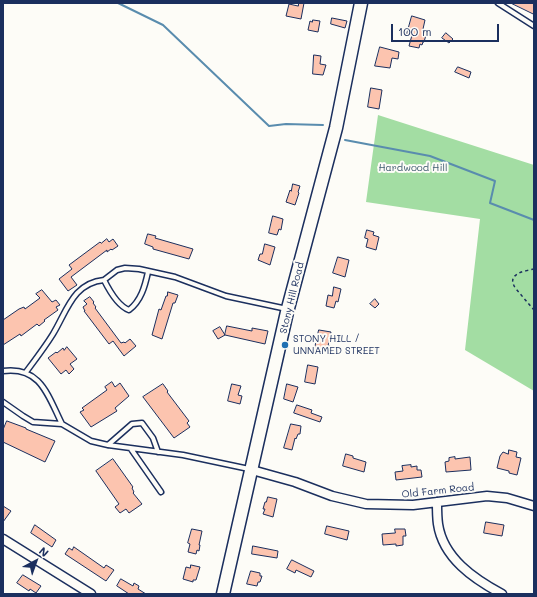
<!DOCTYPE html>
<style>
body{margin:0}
#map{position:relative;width:537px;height:597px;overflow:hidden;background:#fdfcf7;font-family:Mali,sans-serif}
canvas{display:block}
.frame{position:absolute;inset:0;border:4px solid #1b2f5e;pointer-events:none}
.north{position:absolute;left:16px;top:541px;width:40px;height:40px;-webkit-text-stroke:3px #fdfcf7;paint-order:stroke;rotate:41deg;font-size:11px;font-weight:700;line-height:16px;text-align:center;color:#1b2f5e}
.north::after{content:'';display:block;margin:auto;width:14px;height:18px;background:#1b2f5e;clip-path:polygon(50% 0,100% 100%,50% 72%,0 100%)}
.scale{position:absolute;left:391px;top:24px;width:108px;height:18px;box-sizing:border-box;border:2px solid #1b2f5e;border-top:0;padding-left:5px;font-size:12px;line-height:14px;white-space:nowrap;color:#1b2f5e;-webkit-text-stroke:3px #fdfcf7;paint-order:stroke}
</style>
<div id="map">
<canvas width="537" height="597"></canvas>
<div class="frame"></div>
<div class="north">N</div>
<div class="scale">100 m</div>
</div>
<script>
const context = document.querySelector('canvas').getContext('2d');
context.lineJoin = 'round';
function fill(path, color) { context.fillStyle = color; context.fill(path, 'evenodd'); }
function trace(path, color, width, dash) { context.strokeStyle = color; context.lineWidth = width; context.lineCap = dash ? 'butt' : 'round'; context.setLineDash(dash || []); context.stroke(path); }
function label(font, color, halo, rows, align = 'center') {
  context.font = font + ' Mali,sans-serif'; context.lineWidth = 4; context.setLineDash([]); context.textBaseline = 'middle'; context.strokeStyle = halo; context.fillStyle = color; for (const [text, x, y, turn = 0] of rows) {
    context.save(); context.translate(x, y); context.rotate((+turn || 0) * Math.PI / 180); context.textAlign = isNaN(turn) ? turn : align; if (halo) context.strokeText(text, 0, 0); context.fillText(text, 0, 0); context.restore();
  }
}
fill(new Path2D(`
 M378,115L534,165V391L465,350L480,219L366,202Z`), '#a3dda3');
trace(new Path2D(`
 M118,3L163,25L269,126L286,124L323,125
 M345,140L430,156L495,181L490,203L534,220`), '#598cae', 2);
const building = new Path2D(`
 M299,3H304L301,19L286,16L289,4L298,6Z
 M511,3H534V14Z
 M412,16L425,20L423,29L426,30L425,34L426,35L424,42H423L422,45L420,44L419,48L409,46L412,35L407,34Z
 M332,18L347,21L345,28L331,24Z
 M313,20L320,21L318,32L308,30L310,21L312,22Z
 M446,33L453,39L449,43L442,38Z
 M380,47L399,52L398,59L392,58L390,68L375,66Z
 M314,55L321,56L320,64L326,65L323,75L313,74Z
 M458,67L471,72L469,78L455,72Z
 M371,88L382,90L379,109L368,107Z
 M293,184L300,186L298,192L299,193L295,205L286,202L290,190L291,191Z
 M273,216L283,219L281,230L279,229L277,235L269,233Z
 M367,230L374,232L373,235L379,237L376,250L366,247L368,239L365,238Z
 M148,234L156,236L155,238L193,249L189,259L153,249V247L145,244Z
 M107,239L109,242L113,239L118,246L112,250L111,249L107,252V250L71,277L77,285L68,291L59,279L72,269L69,265L100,242L101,243Z
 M265,244L275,247L270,265L258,260L260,254H262Z
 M338,257L349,260L345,277L333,273Z
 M334,287L341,289L338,302L336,301L334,308L326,306L328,295L332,296Z
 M42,290L52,302L56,300L60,305L56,307L58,310L44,320L45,321L39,326L37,324L21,336L20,334L3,345V320L19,309L24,307L25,309L40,298L36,294Z
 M168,292L178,295L175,303H173L162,339L152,335L159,309L161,310L166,296H167Z
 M90,297L94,302L93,303L96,307L95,308L121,343L124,342L125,343L130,339L136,346L124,356L113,341L109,344L84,311H85L83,307L87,304L84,301Z
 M375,299L379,304L375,308L370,304Z
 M227,326L252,331V328L268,331L265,344L225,335Z
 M220,327L225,335L218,339L213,331Z
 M319,330L331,332L328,346H330L328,352L315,348Z
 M67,347L77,359L70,364L74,369L69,374L66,370L61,374L48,358L56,352L57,353L63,348L64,350Z
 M308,365L318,367L315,384L305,382Z
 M112,382L115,387L120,383L129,396L115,408L117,411L91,427L80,412L84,410L82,408L107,390L105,387Z
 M163,384L168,391L167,392L189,421L187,423L190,427L174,438L143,397Z
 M232,384L241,386L238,395L242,396L240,404L228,401Z
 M287,384L298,387L293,402L284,399Z
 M297,405L312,410L311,413L322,417L320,422L294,413Z
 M7,421L26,428V429L55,441L45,462L3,442V430Z
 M291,424L301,426L300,434H298L296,439L295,438L292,450L284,448Z
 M509,450L517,452L516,457L521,458L517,475L509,473V471L497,468L500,456L503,452L508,454Z
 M346,454L353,456V458L366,462L364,472L343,466Z
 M455,457V459L470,457L471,470L446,472L445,462L449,461V458Z
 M113,459L133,487L132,488L134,492L133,493L142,504L129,513L126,509L120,513L115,507L119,504L96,471Z
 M411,465V467L417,466V470H421L422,477L396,480L395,472L403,471L402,466Z
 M268,497L277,499L273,517L263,514L265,509H263L265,502H266Z
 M3,506L11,511L3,522Z
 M486,522L504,525L502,536L484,533Z
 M35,525L56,540L52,547L31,533Z
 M327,526L349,531L347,540L325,534Z
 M192,529L202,531L199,545H200L199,551L197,550L196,554L188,552L190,544L188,543Z
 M395,529H405L406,536H403V545L396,546V544L383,545L382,534L395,533Z
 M253,546L278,551L277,558L252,554Z
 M74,547L104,568L106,565L114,570L106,581L65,554L69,548L72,550Z
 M292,560L314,571L311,577L296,570L295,573L287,569Z
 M191,565L200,567L196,580H193V582L183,579L186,567L190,568Z
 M251,571L260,573V576H262L260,582H258L257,586L247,584Z
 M23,575L41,586L36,593L30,589L29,591L17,583Z
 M121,579L133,586L134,583L139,586L138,589L146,594H129L117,586Z`);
fill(building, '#fcc4af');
trace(building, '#1b2f5e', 1);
const service = new Path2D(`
 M498,3L534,26
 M148,272C145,286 141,301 129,310C118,306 109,290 104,280L117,270L125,268L139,269L175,277L226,296L287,309
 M3,371C41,366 48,396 62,424
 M26,372C35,360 45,347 53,334C67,311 73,283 104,280
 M3,402L23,416L33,422L62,424L91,441L108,445L183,455L249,469
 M108,445L132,424L142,423L153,438L158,452
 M131,449L161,492`);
const minor = new Path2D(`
 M252,470L295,482L332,496L366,504L413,505L487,496L507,498L534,506
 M437,502C437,509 437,517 438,524C443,558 474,579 502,594
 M3,539L91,594`);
const secondary = new Path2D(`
 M223,594L287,312L336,128L361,3`);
trace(service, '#1b2f5e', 7);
trace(minor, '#1b2f5e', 11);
trace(secondary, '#1b2f5e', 15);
trace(new Path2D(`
 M534,269C524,271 505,274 516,289L534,310`), '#1b2f5e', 1.5, [3, 3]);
trace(service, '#fdfcf7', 4);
trace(minor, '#fdfcf7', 8);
trace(secondary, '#fdfcf7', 12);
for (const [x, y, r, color] of [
 [285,345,4,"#1f6fb2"]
]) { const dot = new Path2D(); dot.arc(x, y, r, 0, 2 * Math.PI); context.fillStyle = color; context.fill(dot); trace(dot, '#fdfcf7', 1.5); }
label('10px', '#3d5a6f', '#fdfcf7', [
 ["Hardwood Hill",413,168]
]);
label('10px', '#1b2f5e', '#fdfcf7', [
 ["Stony Hill Road",292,298,-76],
 ["Old Farm Road",438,491,-6]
]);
label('10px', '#1b2f5e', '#fdfcf7', [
 ["STONY HILL /",293,339],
 ["UNNAMED STREET",293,351]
], 'left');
</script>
